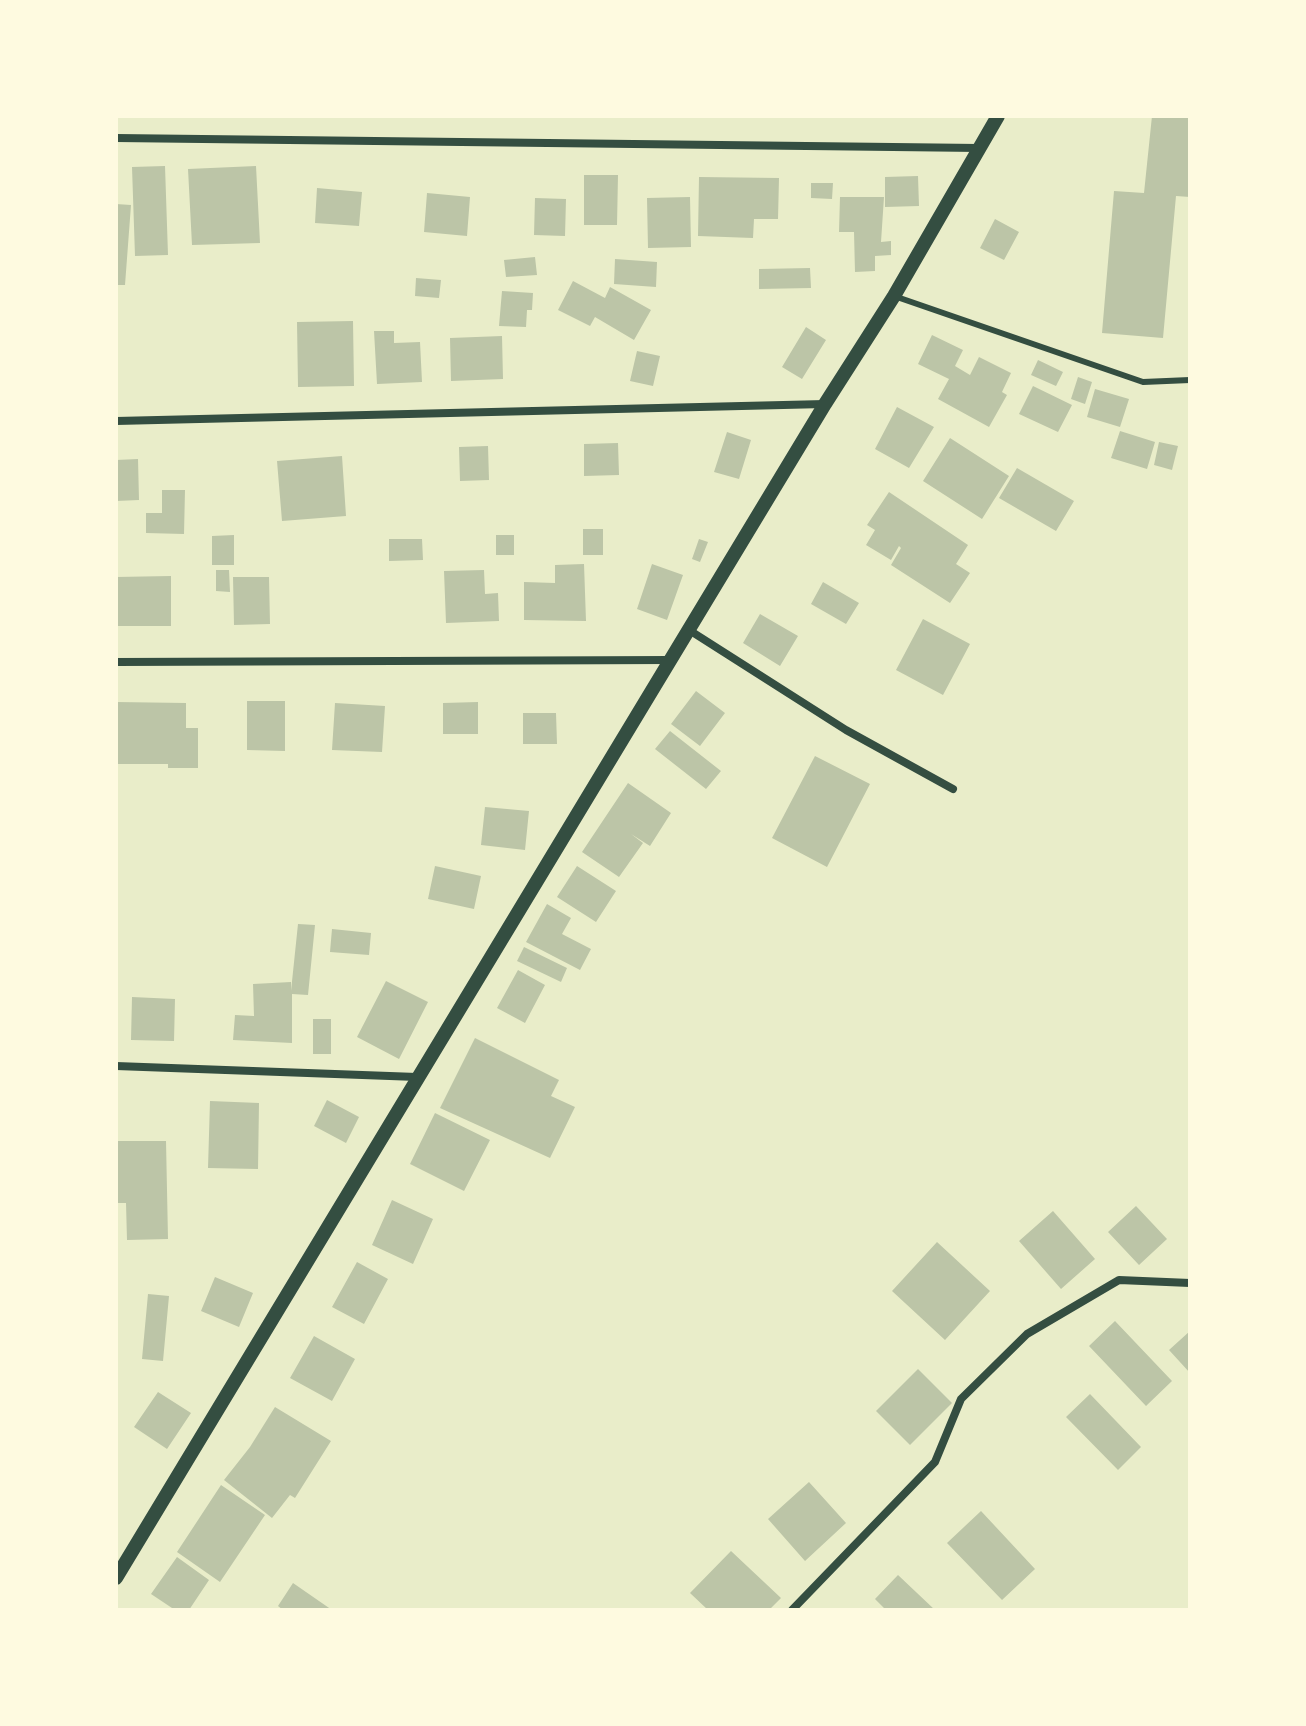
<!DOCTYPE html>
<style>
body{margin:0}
#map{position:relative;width:1306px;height:1726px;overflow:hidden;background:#e9edc9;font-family:Barlow,sans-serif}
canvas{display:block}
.frame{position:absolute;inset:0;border:118px solid #fefae0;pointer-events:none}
</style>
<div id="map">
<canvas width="1306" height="1726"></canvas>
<div class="frame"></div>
</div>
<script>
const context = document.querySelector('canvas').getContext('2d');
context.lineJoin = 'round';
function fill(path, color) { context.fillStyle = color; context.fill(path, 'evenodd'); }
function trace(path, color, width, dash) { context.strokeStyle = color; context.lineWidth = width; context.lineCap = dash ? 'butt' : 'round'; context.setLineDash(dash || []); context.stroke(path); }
fill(new Path2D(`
 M1152,116H1190V197L1176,196L1163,338L1102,333L1114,191L1144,193Z
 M165,166L168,255L135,256L132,167Z
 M256,166L260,243L192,245L188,169Z
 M584,175H618L617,225H584Z
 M918,176L919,206L885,207V177Z
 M699,177L779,178L778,219H754L753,238L698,236Z
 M811,183H833L832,199L811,198Z
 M317,188L362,192L359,226L315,223Z
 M427,193L470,197L467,236L424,232Z
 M690,197L691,247L648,248L647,198Z
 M840,197H884L881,242L891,241V255L875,256V271L855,272L854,232H839Z
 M535,198L566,199L565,236L534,235Z
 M116,204L131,205L125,285H116Z
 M995,219L1019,232L1004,260L980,248Z
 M535,257L537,275L506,277L504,260Z
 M615,259L657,262L656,287L614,284Z
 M810,268L811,288L759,289V269Z
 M416,278L441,280L439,298L415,296Z
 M573,281L605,298L610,287L651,310L634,340L595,317L590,326L558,310Z
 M502,291L533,293L532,310H527L526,327L499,326Z
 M353,321L354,386L298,387L297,322Z
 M806,327L826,340L802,379L782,367Z
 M374,331H394V343L420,342L422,382L377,384Z
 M932,335L963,350L955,366L970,375L979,357L1011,373L1002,392L1007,395L989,427L938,399L949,379L918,364Z
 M502,336L503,379L451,381L450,338Z
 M637,351L660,356L653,386L630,381Z
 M1038,360L1063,372L1056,386L1031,375Z
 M1078,377L1092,382L1085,404L1071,399Z
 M1033,386L1072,405L1058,432L1019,414Z
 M1095,389L1129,399L1120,427L1087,417Z
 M897,407L934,427L909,468L875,449Z
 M1120,431L1155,442L1147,469L1111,458Z
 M727,432L751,440L739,479L714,472Z
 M950,438L1009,476L982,519L923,481Z
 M1159,442L1178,446L1172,470L1154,465Z
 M618,443L619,475L584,476V444Z
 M488,446L489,480L460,481L459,447Z
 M342,456L346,516L282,521L277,461Z
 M138,459L139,500L116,501V460Z
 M1017,468L1074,501L1056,531L999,498Z
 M162,490H185L184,534L146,533V513H162Z
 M889,492L968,545L956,564L970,573L950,603L891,565L901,548L899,546L891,560L866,545L875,530L867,525Z
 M583,529H603V555H583Z
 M234,535V565H212V536Z
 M496,535H514V555H496Z
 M389,539H422L423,560L389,561Z
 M699,539L708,542L700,562L692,559Z
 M584,564L586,621L524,620V582L555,583V565Z
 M652,564L683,575L667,620L637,609Z
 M216,570H229L230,592L216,591Z
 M484,570L485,594L498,593L499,621L446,623L444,571Z
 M171,576V626H116V577Z
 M233,577H269L270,624L234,625Z
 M823,582L859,603L846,624L811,604Z
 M760,614L798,636L780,666L743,643Z
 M923,619L970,644L943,695L896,670Z
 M696,691L725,713L700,746L671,724Z
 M247,701H285V751L247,750Z
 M116,702L186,703V728H198V768H168V764H116Z
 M478,702V734H443V703Z
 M335,703L385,706L382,752L332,750Z
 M523,713H556L557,744H523Z
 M670,731L721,771L706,789L655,749Z
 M815,756L870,784L827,867L772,838Z
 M628,783L671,813L650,846L631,834L643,843L619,877L582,852Z
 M485,807L529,811L525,850L481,845Z
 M435,866L481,876L474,909L428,899Z
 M577,866L616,891L596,922L557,897Z
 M547,904L571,918L562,934L591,949L580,970L526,942Z
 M298,924L315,925L308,995L292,994V1043L233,1040L235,1015L254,1016L253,984L291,982V991Z
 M332,929L371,933L369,955L330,952Z
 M524,947L567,968L561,982L517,961Z
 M518,970L545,985L525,1023L497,1008Z
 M386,981L428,1002L399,1059L357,1037Z
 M132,997L175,999L174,1041L131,1040Z
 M313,1019H331V1054H313Z
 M475,1038L559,1080L551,1096L575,1107L550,1158L440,1108Z
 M327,1100L359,1117L346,1143L314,1126Z
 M210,1101L259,1103L258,1169L208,1168Z
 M435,1113L490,1140L464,1191L410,1164Z
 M116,1141H166L168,1239L127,1240L126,1203H116Z
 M392,1200L433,1219L413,1264L372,1245Z
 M1136,1206L1167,1239L1139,1265L1108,1232Z
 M1053,1211L1095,1259L1061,1289L1019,1241Z
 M937,1242L990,1291L945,1340L892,1291Z
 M357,1262L388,1279L364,1324L332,1307Z
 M215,1277L253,1293L239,1327L201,1311Z
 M148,1294L169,1296L163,1361L142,1359Z
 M1115,1321L1172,1381L1146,1406L1089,1346Z
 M1190,1331V1373L1169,1350Z
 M314,1336L355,1359L332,1401L290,1378Z
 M918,1369L952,1403L910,1445L876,1411Z
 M158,1392L191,1413L167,1449L134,1427Z
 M1090,1394L1141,1447L1118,1470L1066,1417Z
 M275,1407L331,1441L295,1498L290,1495L272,1518L224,1480L250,1447Z
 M809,1482L846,1523L805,1561L768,1519Z
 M221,1485L265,1515L220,1582L177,1552Z
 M981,1511L1035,1569L1002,1600L947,1543Z
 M731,1551L781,1598L769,1610H708L690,1593Z
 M177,1557L209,1580L189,1610H175L151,1594Z
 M898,1575L935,1610H886L875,1599Z
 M293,1583L332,1610H283L278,1606Z`), '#bcc5a7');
trace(new Path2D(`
 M894,296L1143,382L1190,380`), '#344e41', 6);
trace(new Path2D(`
 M116,138L979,148
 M116,421L825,404
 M689,630L846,730L953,789
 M116,662L671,660
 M116,1066L417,1077
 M792,1610L935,1462L961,1399L1027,1334L1119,1280L1190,1283`), '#344e41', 8);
trace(new Path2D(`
 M116,1578L825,404L894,296L998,116`), '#344e41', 14);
</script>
